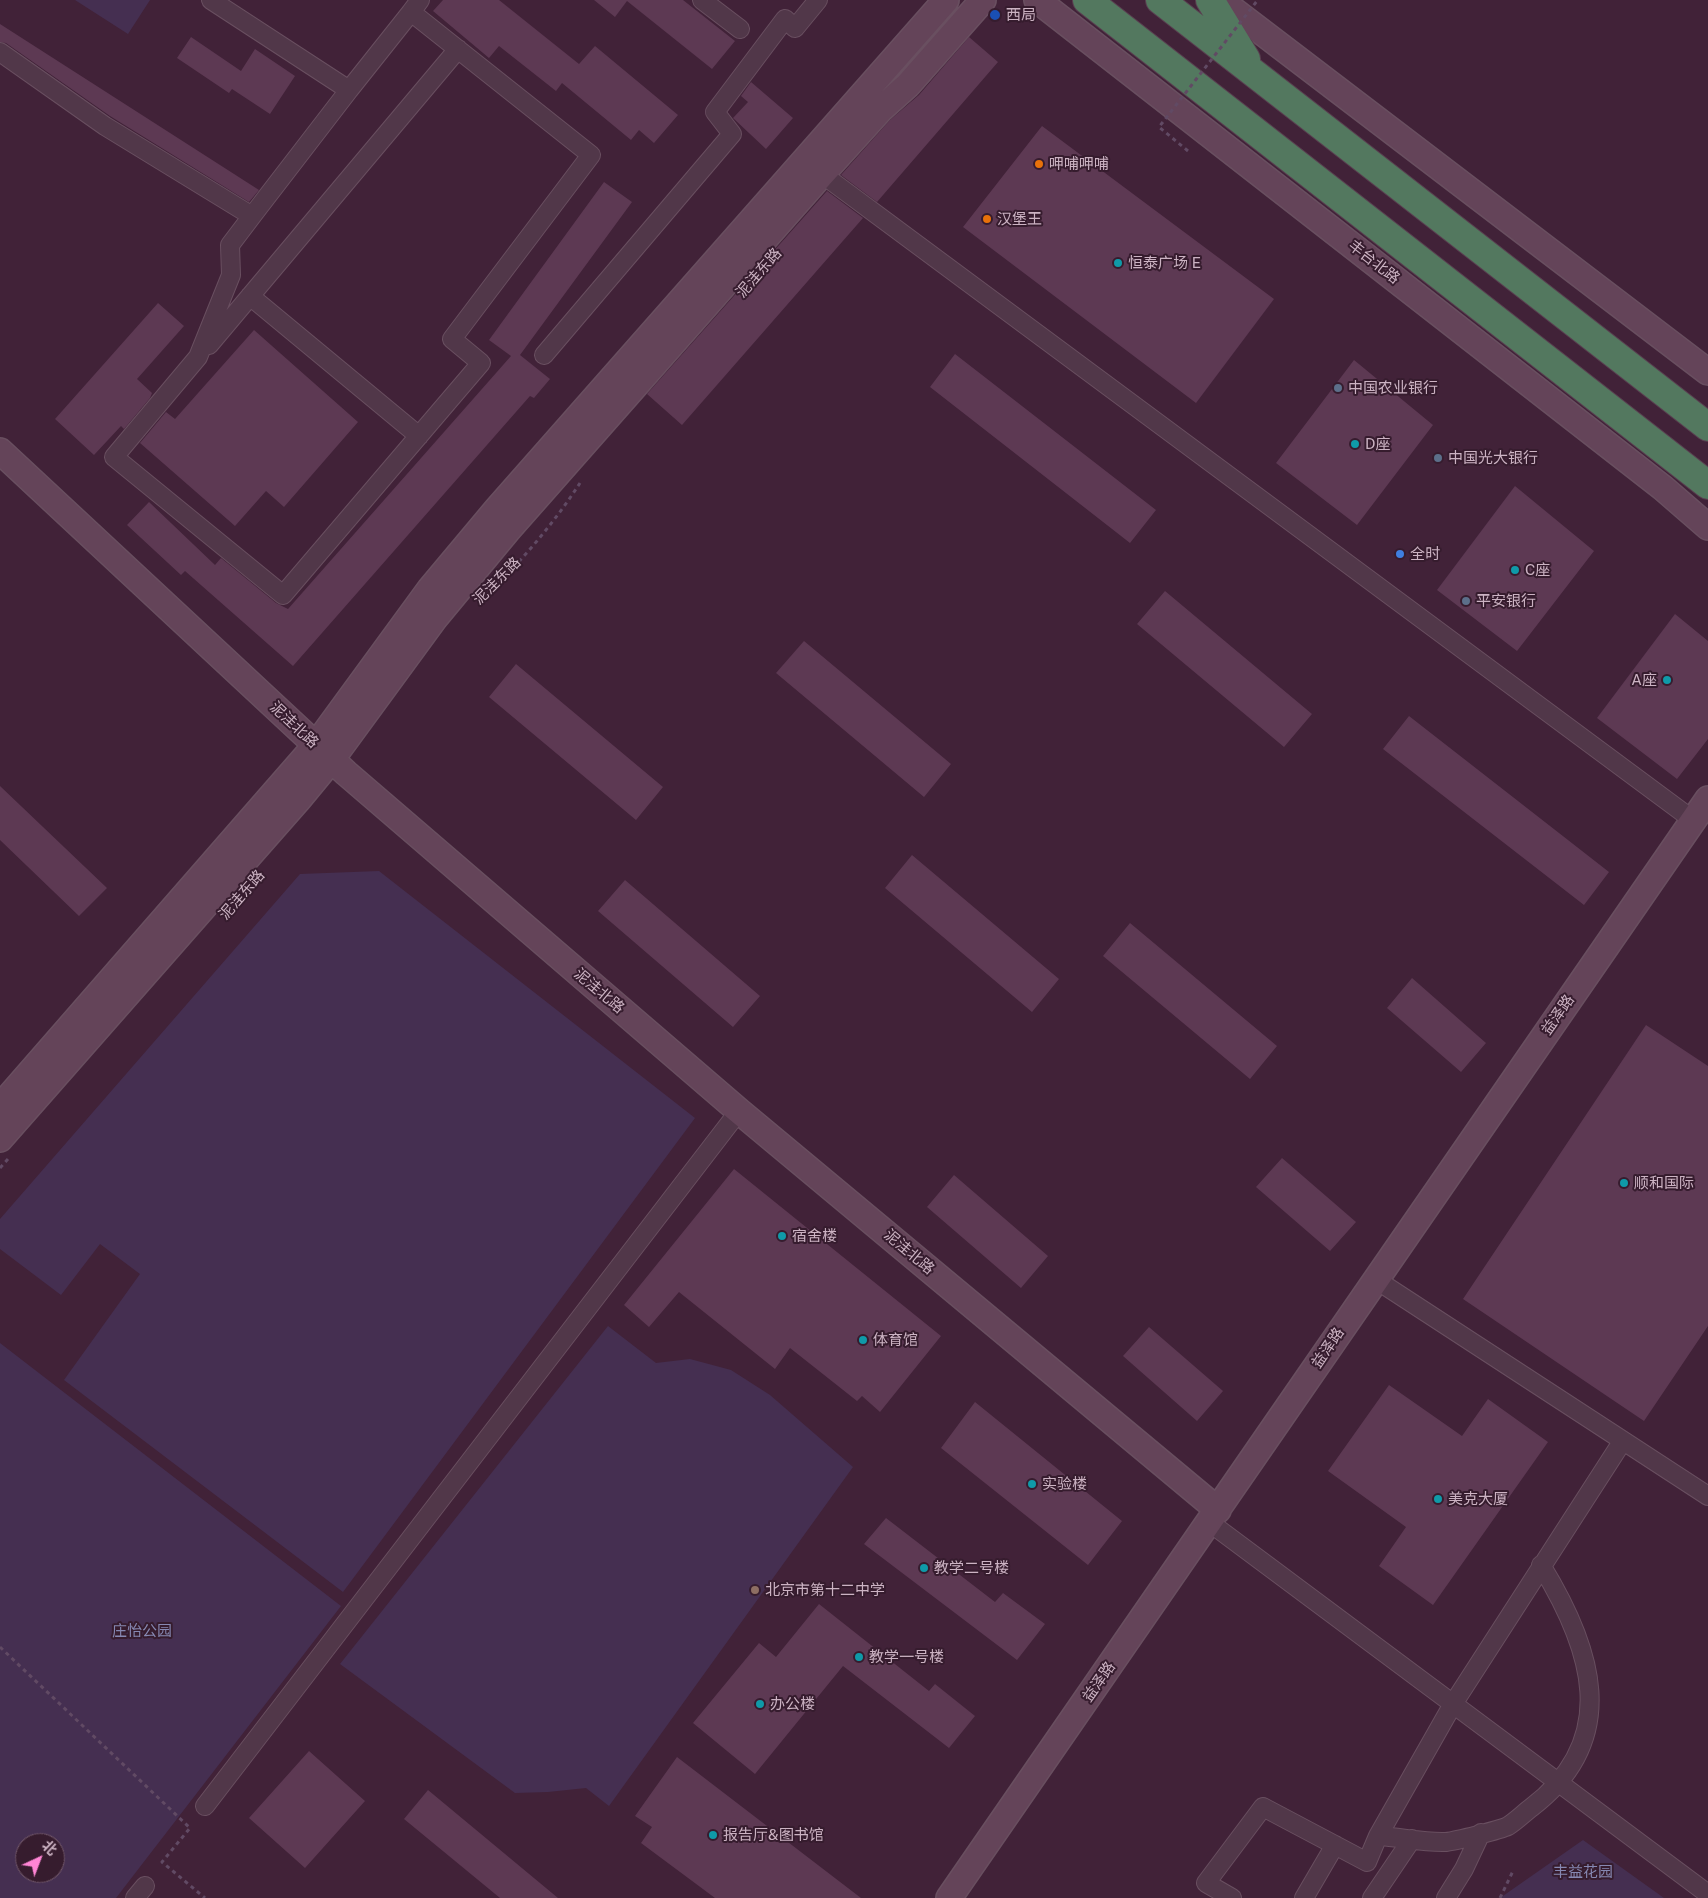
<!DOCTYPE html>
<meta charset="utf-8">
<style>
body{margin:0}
#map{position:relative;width:1708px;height:1898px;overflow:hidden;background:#412238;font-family:"Public Sans","Noto Sans SC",sans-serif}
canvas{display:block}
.north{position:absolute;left:15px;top:1833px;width:50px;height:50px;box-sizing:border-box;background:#361c2e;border:1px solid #72586a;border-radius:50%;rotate:43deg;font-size:14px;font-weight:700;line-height:20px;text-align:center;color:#ccb3c3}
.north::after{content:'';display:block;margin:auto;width:18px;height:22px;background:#ff85d5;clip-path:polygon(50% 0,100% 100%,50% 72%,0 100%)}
</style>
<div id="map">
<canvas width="1708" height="1898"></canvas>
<div class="north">北</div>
</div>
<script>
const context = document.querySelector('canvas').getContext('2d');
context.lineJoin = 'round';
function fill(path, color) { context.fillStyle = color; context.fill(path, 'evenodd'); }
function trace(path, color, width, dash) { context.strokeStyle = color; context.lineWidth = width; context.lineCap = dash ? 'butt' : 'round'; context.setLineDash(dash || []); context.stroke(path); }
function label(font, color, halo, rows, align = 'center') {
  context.font = font + ' "Public Sans","Noto Sans SC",sans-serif'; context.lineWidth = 4; context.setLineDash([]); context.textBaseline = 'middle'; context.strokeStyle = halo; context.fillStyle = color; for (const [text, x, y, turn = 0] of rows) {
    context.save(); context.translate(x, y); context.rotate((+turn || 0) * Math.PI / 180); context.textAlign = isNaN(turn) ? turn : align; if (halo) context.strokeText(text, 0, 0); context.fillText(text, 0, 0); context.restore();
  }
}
fill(new Path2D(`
 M75,0H150L128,34Z
 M379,871L695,1118L343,1592L64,1380L140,1274L100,1244L61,1295L0,1249V1219L300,874Z
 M608,1326L656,1363L690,1359L731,1370L770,1395L853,1467L609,1806L586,1788L548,1792L515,1793L340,1664Z
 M0,1343L341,1606L116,1898H0ZM25,1843H55V1873H25Z
 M1583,1840L1664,1898H1500Z`), '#452f51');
fill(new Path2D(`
 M443,0H499L579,64L595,46L678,115L654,143L639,130L631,140L562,83L556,91L499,46L489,58L433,11Z
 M594,0H683L735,41L712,69L627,1L615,17Z
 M0,24L259,190L249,202L110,116L6,43L0,42Z
 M191,37L241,71L255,49L295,76L270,114L232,89L229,93L177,58Z
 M969,37L998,62L877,202L841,175L890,120L919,95Z
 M751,82L793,118L766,149L733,118L748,102L741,96Z
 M1042,126L1274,299L1196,403L963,227Z
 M604,182L632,202L520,355L550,379L534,398L530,396L293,666L185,571L181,575L127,525L149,502L215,565L221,558L276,603L288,609L511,356L489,340Z
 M827,191L863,218L682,425L647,394Z
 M158,303L184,326L137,379L152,393L150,398L124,429L121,426L94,455L55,419Z
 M254,330L358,422L284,507L266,491L235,526L140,443L166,412L175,419Z
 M955,354L1156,510L1130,543L930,387Z
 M1354,360L1433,425L1357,525L1276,463Z
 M1515,486L1594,551L1517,651L1437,590Z
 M1165,591L1312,714L1284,747L1137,624Z
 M1675,614L1708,641V739L1677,779L1597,718Z
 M804,641L951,764L924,797L776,673Z
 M516,664L663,787L636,820L489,697Z
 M1409,716L1609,872L1584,905L1383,749Z
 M0,786L107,888L79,916L0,840Z
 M912,855L1059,979L1032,1012L885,888Z
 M625,880L760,996L733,1027L598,911Z
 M1130,923L1277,1046L1250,1079L1103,956Z
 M1412,978L1486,1043L1461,1072L1387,1008Z
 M1646,1025L1708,1066V1326L1644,1421L1463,1299Z
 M1282,1158L1356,1222L1330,1251L1256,1187Z
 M734,1169L941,1336L880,1412L862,1396L857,1401L790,1348L775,1369L679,1292L649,1327L624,1305Z
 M954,1175L1048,1256L1021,1288L927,1207Z
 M1149,1327L1223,1391L1197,1421L1123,1356Z
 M1389,1385L1462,1436L1488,1399L1548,1442L1433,1605L1379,1566L1406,1527L1328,1471Z
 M975,1402L1122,1521L1088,1565L941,1448Z
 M886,1518L995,1602L1003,1593L1045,1624L1017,1660L864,1544Z
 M819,1604L929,1691L935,1684L975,1716L949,1748L843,1666L755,1774L693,1723L759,1643L776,1657Z
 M309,1751L365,1801L305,1868L249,1818Z
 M677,1757L861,1898H715L641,1843L652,1827L635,1816Z
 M428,1790L558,1898H500L404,1819Z`), '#5d3953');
const street = new Path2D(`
 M211,0L349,90L411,12
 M702,0L740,29
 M0,52L105,126L252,216L230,245L231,275L198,357L114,457L283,595L481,363L452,339L591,155L411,12L420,0
 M822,174L1693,820
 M252,216L349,90
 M250,296L419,436
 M209,345L458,49
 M544,355L732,134L715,112L785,19L795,28L818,0
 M1375,1279L1708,1496
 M1209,1522L1708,1894
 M1541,1565C1592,1648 1622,1738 1532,1807C1524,1813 1516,1821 1508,1826C1500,1830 1455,1841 1446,1842C1424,1843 1400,1837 1378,1836L1453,1704L1622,1442
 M205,1806L739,1111
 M135,1898L145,1886
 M1232,1898L1206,1883L1263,1807L1367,1862L1378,1836
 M1304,1898L1335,1845
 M1372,1898L1412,1839
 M1446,1898L1464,1869L1481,1833`);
const secondary = new Path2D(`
 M1037,0L1663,488L1708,527
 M1220,0L1708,372
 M0,451L346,773L739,1111L1218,1510
 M0,1107L316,745L430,589L497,509L946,0
 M0,1139L298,800L331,760L435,618L508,530L822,174L880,110L908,85L983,0
 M949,1898L1708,799`);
const highway = new Path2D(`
 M1087,0L1708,485
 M1160,0L1708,427
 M1210,0L1246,59`);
trace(street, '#694f60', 20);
trace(secondary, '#694f60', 28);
trace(highway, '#593f50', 30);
trace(new Path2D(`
 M479,601C517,567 552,526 580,483
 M0,1168L8,1159
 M0,1647L190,1828L162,1862L205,1898
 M1500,1898L1513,1871`), '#614a64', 3, [4, 4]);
trace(street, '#513749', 18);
trace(secondary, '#644459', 25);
trace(highway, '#53785f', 28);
trace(new Path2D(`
 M1188,151L1159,127L1257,1`), '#614a64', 3, [4, 4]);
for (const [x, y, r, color] of [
 [995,15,6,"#1a4fb4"],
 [1039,164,5,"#e8710a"],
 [987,219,5,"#e8710a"],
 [1118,263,5,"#0f9aa8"],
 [1338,388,5,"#5c6f8a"],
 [1355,444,5,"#0f9aa8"],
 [1438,458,5,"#5c6f8a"],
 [1400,554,5,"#3f7fe0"],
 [1515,570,5,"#0f9aa8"],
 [1466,601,5,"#5c6f8a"],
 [1667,680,5,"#0f9aa8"],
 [1624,1183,5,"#0f9aa8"],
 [782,1236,5,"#0f9aa8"],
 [863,1340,5,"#0f9aa8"],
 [1032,1484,5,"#0f9aa8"],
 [1438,1499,5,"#0f9aa8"],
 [924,1568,5,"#0f9aa8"],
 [755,1590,5,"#8d6e63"],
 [859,1657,5,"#0f9aa8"],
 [760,1704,5,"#0f9aa8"],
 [713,1835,5,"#0f9aa8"]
]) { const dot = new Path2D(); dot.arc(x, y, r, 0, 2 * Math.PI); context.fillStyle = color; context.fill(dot); trace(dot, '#361c2e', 2); }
label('15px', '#ccb3c3', '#361c2e', [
 ["西局",1006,15],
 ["呷哺呷哺",1049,164],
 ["汉堡王",997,219],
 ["恒泰广场 E",1128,263],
 ["中国农业银行",1348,388],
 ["D座",1365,444],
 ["中国光大银行",1448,458],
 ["全时",1410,554],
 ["C座",1525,570],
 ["平安银行",1476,601],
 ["A座",1657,680,"right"],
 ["顺和国际",1634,1183],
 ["宿舍楼",792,1236],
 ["体育馆",873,1340],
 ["实验楼",1042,1484],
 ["美克大厦",1448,1499],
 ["教学二号楼",934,1568],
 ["北京市第十二中学",765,1590],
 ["教学一号楼",869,1657],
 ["办公楼",770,1704],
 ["报告厅&图书馆",723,1835]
], 'left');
label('15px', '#ccb3c3', '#361c2e', [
 ["丰台北路",1374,262,38],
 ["泥洼东路",759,273,-49],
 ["泥洼东路",497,581,-45],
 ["泥洼北路",294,725,43],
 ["泥洼东路",242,895,-49],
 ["泥洼北路",599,991,40],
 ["益泽路",1558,1015,-55],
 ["泥洼北路",909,1252,40],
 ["益泽路",1328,1348,-56],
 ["益泽路",1099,1682,-55]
]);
label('15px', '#8688b2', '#361c2e', [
 ["庄怡公园",142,1631],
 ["丰益花园",1583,1872]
]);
</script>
